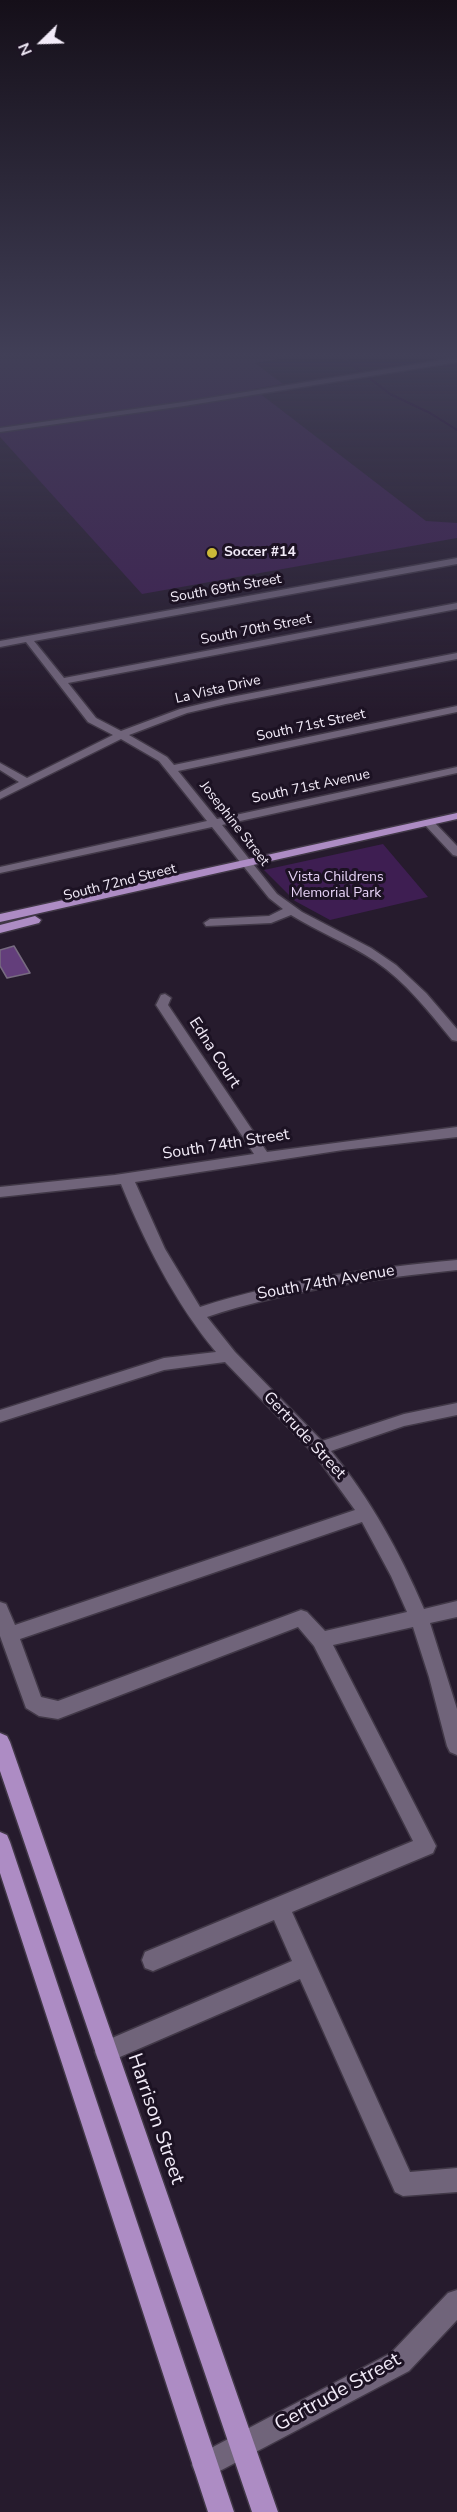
<!DOCTYPE html>
<style>
body{margin:0}
#map{position:relative;width:457px;height:2512px;overflow:hidden;background:#261b2d;font-family:"Nunito Sans",sans-serif}
canvas{display:block}
.north{position:absolute;left:12px;top:12px;width:60px;height:60px;-webkit-text-stroke:4px #1c1223;paint-order:stroke;rotate:247deg;font-size:16px;font-weight:700;line-height:24px;text-align:center;color:#f2ebf8}
.north::after{content:'';display:block;margin:auto;width:21px;height:27px;background:#f2ebf8;clip-path:polygon(50% 0,100% 100%,50% 72%,0 100%)}
</style>
<div id="map">
<canvas width="457" height="2512"></canvas>
<div class="north">N</div>
</div>
<script>
const context = document.querySelector('canvas').getContext('2d');
context.lineJoin = 'round';
function fill(path, color) { context.fillStyle = color; context.fill(path, 'evenodd'); }
function trace(path, color, width, dash) { context.strokeStyle = color; context.lineWidth = width; context.lineCap = dash ? 'butt' : 'round'; context.setLineDash(dash || []); context.stroke(path); }
function label(font, color, halo, rows, align = 'center') {
  context.font = font + ' "Nunito Sans",sans-serif'; context.lineWidth = 6; context.setLineDash([]); context.textBaseline = 'middle'; context.strokeStyle = halo; context.fillStyle = color; for (const [text, x, y, turn = 0] of rows) {
    context.save(); context.translate(x, y); context.rotate((+turn || 0) * Math.PI / 180); context.textAlign = isNaN(turn) ? turn : align; if (halo) context.strokeText(text, 0, 0); context.fillText(text, 0, 0); context.restore();
  }
}
fill(new Path2D(`
 M0,359H278L255,363L283,384L254,389L426,521L457,523V538L142,594L0,437Z
 M383,844L428,897L330,920L295,901L264,870Z`), '#3e1e52');
trace(new Path2D(`
 M345,359L390,394L430,413L457,430`), '#1d022c', 2);
const building = new Path2D(`
 M14,946L30,973L7,978L0,966V950Z`);
fill(building, '#633e7b');
trace(building, '#776b80', 1.5);
const minor = new Path2D(`
 M449,359H457V362L184,406L0,432V428L184,402Z
 M457,558V564L34,641L64,678L457,603V609L68,683L96,718L121,731L180,709L226,698L457,653V659L226,704L187,713L129,735L167,757L174,765L457,706V712L178,771L217,819L457,767V773L222,825L277,894L302,912L371,948L396,965L426,993L457,1029V1041L452,1040C429,1012 406,982 375,961C348,943 318,932 291,915L271,923L206,926L204,923L210,919L269,916L283,909L269,898L212,827L0,873V867L207,821L159,761L121,739L0,799V792L19,782L0,770V763L27,778L113,735L88,722L26,642L0,647V641Z
 M429,820L433,821L457,846V856L453,855L425,825L423,823Z
 M165,994L171,998L168,1005L267,1152L457,1127V1137L343,1150L135,1182L165,1249L200,1307C284,1280 370,1268 457,1260V1270C372,1279 288,1290 207,1317L235,1352L322,1441L404,1414L457,1403V1415L404,1426L331,1451C370,1498 400,1553 424,1609L457,1601V1617L430,1623L457,1709V1755L450,1752L447,1746L429,1677L413,1627L333,1645L436,1846L433,1853L292,1912L410,2172L457,2168V2192L403,2196L395,2192L300,1979L106,2063L98,2060L95,2052L98,2044L292,1961L274,1920L153,1971L145,1968L142,1960L145,1952L413,1841L314,1646L298,1627L58,1719L39,1716L26,1708L0,1636V1602L6,1604L15,1625L355,1510L316,1456L225,1362L164,1370L0,1422V1410L164,1358L216,1352C175,1303 145,1243 121,1184L0,1197V1187L115,1175L254,1154L156,1005L161,995ZM362,1522L391,1576L407,1612L325,1631L307,1612L301,1610L58,1701L41,1697L20,1639Z
 M457,2290V2320L409,2371L214,2474L205,2478L196,2474L192,2465L196,2456L391,2353L448,2293Z`);
const major = new Path2D(`
 M457,813V819L0,922V914Z
 M35,916L41,920L39,923L0,933V925Z
 M0,1733L7,1736L10,1742L278,2512H252L0,1771Z
 M0,1832L7,1835L10,1842L234,2512H208L0,1873Z`);
trace(minor, '#413847', 3);
trace(major, '#413847', 3);
fill(minor, '#70647a');
fill(major, '#ad8cc4');
const sky = context.createLinearGradient(0, 0, 0, 711);
sky.addColorStop(0, '#150f19');
sky.addColorStop(0.5, '#413f57');
sky.addColorStop(1, '#413f5700');
context.fillStyle = sky;
context.fillRect(0, 0, 457, 711);
for (const [x, y, r, color] of [
 [212,553,6,"#ccb938"]
]) { const dot = new Path2D(); dot.arc(x, y, r, 0, 2 * Math.PI); context.fillStyle = color; context.fill(dot); trace(dot, '#1c1223', 2); }
label('bold 14px', '#f2ebf8', '#1c1223', [
 ["Soccer #14",224,553]
], 'left');
label('14px', '#f2ebf8', '#1c1223', [
 ["South 69th Street",226,589,-10],
 ["South 70th Street",256,630,-11],
 ["La Vista Drive",218,690,-13],
 ["South 71st Street",311,726,-12],
 ["South 71st Avenue",311,787,-12],
 ["Josephine Street",234,824,52],
 ["South 72nd Street",120,883,-14]
]);
label('14px', '#e6d2f6', '#1c1223', [
 ["Vista Childrens",336,878],
 ["Memorial Park",336,894]
]);
label('16px', '#f2ebf8', '#1c1223', [
 ["Edna Court",214,1053,57],
 ["South 74th Street",226,1145,-9],
 ["South 74th Avenue",326,1283,-10],
 ["Gertrude Street",304,1436,47]
]);
label('20px', '#f2ebf8', '#1c1223', [
 ["Harrison Street",155,2119,71],
 ["Gertrude Street",338,2393,-29]
]);
</script>
